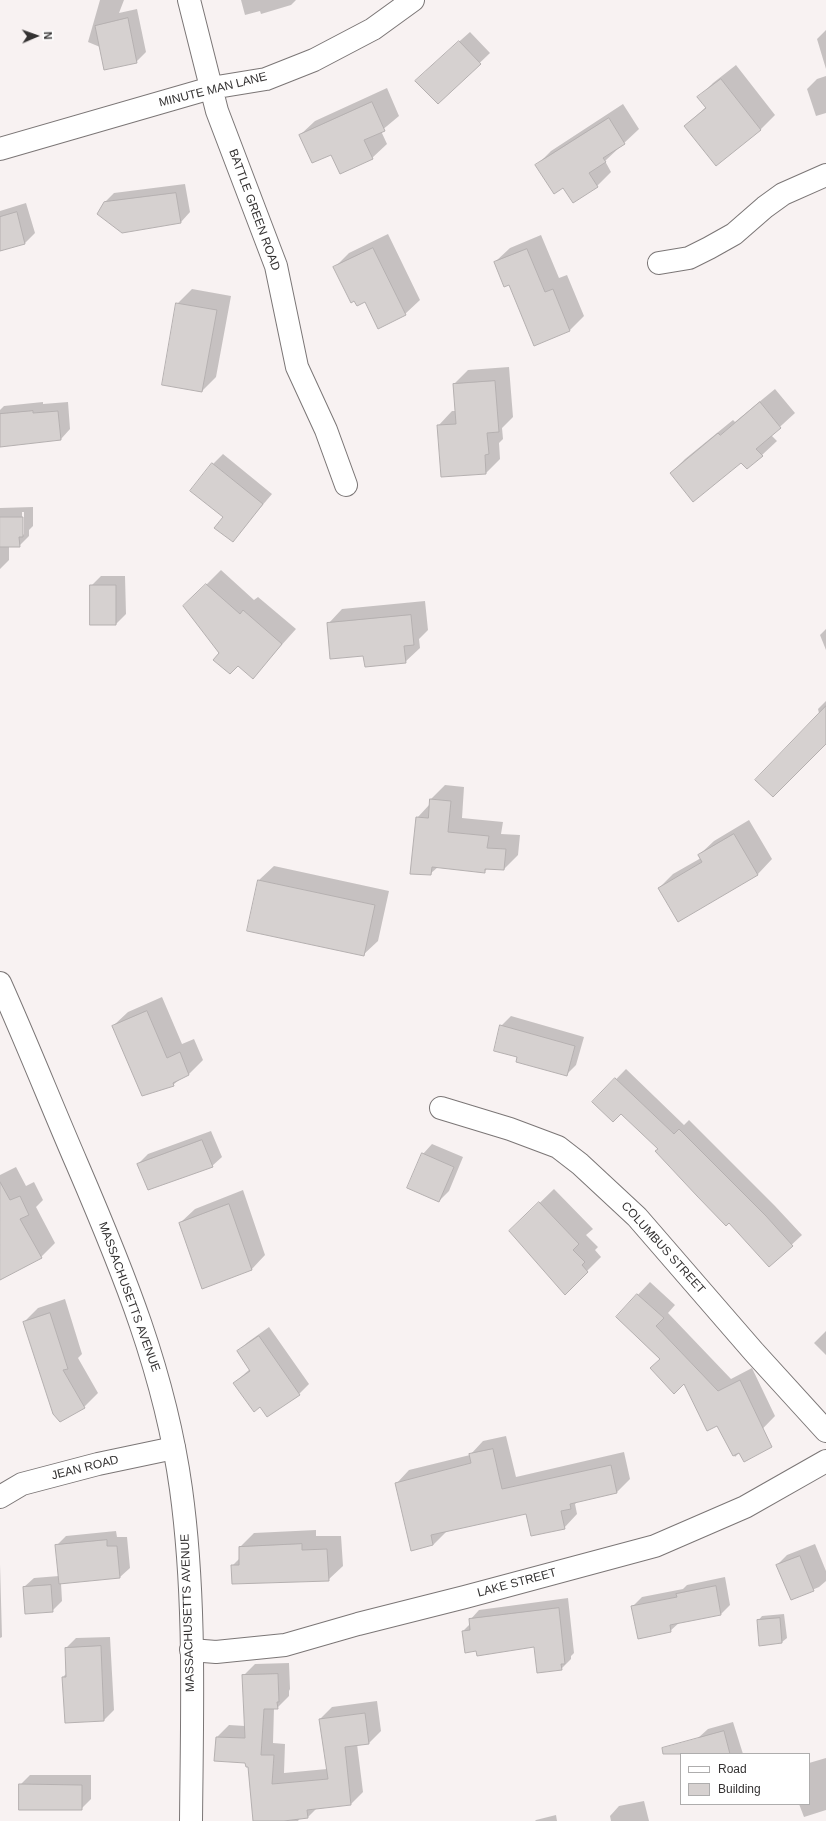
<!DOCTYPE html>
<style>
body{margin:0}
#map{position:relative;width:826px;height:1821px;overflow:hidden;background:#f8f2f2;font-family:Helvetica,sans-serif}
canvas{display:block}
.legend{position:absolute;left:680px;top:1753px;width:130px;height:52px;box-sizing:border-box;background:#fff;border:1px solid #aeadad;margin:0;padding:5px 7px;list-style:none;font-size:12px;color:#343232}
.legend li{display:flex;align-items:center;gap:8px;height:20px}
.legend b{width:20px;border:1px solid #aeadad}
.north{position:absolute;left:16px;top:16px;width:40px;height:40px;-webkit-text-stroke:3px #fff;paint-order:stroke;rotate:88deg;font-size:11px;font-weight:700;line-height:16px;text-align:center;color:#343232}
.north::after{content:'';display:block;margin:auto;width:14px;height:18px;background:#343232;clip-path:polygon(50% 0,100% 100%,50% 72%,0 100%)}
</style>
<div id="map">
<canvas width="826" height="1821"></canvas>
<ul class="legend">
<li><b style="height:5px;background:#fff"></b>Road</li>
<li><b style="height:11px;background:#d6d1d0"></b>Building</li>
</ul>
<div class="north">N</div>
</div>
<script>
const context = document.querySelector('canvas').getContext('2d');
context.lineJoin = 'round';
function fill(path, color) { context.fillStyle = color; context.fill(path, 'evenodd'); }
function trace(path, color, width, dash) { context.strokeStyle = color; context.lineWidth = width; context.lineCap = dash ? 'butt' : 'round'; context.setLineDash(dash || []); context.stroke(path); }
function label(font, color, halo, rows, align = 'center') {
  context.font = font + ' Helvetica,sans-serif'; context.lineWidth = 4; context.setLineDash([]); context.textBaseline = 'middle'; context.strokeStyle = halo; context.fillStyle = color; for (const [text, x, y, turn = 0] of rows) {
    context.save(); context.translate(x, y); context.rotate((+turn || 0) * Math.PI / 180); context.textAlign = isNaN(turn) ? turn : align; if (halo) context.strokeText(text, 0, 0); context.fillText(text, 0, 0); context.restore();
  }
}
fill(new Path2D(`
 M100,0H124L119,13L137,9L146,52L136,62L88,42Z
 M241,0H296L291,5L261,14L260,11L245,15Z
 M826,30V69L817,39Z
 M470,32L490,53L438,103L426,71Z
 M736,65L775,115L761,129L716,165L685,126L706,107L699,97L713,83Z
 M826,76V113L816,116L807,89L817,79Z
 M387,88L399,116L381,131L387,144L372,158L331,153L300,135L315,121Z
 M623,104L639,129L605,161L611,172L597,186L563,187L537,165L551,151Z
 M185,184L190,212L181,222L104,203L114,193Z
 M26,203L35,233L25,243L0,250V211Z
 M388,234L420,300L405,314L365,301L334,268L349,253Z
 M541,235L559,278L567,275L584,316L570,330L535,344L510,283L495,262L510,248Z
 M192,289L231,296L216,377L202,391L177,304Z
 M509,367L513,417L502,428L503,439L499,443L500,459L486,473L438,426L452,411H456L454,384L468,370Z
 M775,389L795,413L771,435L777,441L762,455L741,461L671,473L685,459L733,420L735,422Z
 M43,402V404L68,402L70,429L61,439L0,446V410L4,406Z
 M223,454L272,494L232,541L213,464Z
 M33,507V526L29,530V536L19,546H9V560L0,569V508ZM22,512H24V534L22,536Z
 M221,570L254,600L258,597L296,629L253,677L238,665L220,654L185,606Z
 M101,576H125L126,614L116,624L91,586Z
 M425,601L428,630L419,639L420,648L405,662L364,655L328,624L342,609Z
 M826,629V650L820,635Z
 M826,701V743L818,709Z
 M445,785L464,787L462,818L503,822L501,834L520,835L518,855L504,869L488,868L485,871L438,867L430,874L417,818L430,804L431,799Z
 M749,820L772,859L758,874L678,921L659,888L673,874L701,858L699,855L714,841Z
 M274,866L389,891L378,941L363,955L248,930L259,880Z
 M162,997L182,1044L194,1039L203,1060L189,1074L181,1078L173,1085L113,1026L128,1012Z
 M511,1016L584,1037L576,1065L566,1075L518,1057L501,1026Z
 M626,1069L684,1125L689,1120L775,1206L802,1235L769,1266L729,1222L659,1149L621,1113L594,1102Z
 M211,1131L222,1157L212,1166L138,1164L148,1154Z
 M432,1144L463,1157L449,1191L439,1201L423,1154Z
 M16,1167L26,1186L34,1182L43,1200L36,1207L55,1243L41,1257L0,1275V1175Z
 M554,1189L593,1229L586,1235L598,1247L595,1250L601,1257L565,1293L525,1217Z
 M243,1190L265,1255L251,1270L180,1223L195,1209Z
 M650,1282L675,1305L668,1313L731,1379L752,1368L775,1416L735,1457L718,1424L684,1383L617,1317Z
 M65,1299L82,1354L78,1358L98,1393L84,1407L24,1322L38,1308Z
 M269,1327L309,1384L299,1394L268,1416L260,1406L234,1383L250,1369L238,1351L248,1342Z
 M826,1331V1355L814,1343Z
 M506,1436L516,1477L624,1452L630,1479L617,1492L578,1501L575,1504L577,1514L564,1528L527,1513L447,1531L433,1545L396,1484L409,1470L470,1455L483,1441Z
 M316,1530V1536H341L343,1566L328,1580L232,1566L240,1558V1547L254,1533Z
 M116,1531L117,1537H127L130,1568L120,1577L61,1583L62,1601L52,1611L24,1587L34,1578L59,1576L56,1546L66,1536Z
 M815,1544L826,1571V1581L819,1587L791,1599L777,1565L787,1555Z
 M0,1564L2,1637L0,1638Z
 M725,1577L730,1605L721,1614L680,1622L670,1631L632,1607L642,1597L683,1589L687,1585Z
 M568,1598L574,1653L571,1656V1659L561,1669L535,1646L477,1650L463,1631L470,1624V1620L479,1610Z
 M784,1614L787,1638L782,1642L758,1621L762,1616Z
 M110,1637L114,1710L104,1720L66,1721L63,1677L67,1673L66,1648L76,1638Z
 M289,1663L290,1689L289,1691V1696L277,1708H274L273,1743L285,1744L284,1773L327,1769L320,1719L332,1707L377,1701L381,1731L369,1743L357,1744L363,1792L351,1804L318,1807L308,1817L300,1818L298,1821H254L248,1766L246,1762L217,1737L229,1725L245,1726L243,1676L255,1664Z
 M733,1722L743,1754H703L698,1738L708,1729Z
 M826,1758V1810L804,1817L799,1804H809V1763Z
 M30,1775H91V1799L81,1809L20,1785Z
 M644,1801L649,1821H611L610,1816L619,1806Z
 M556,1815L557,1821H535L536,1820Z`), '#0003');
const building = new Path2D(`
 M128,18L137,63L104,70L95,26Z
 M459,41L481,64L438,104L415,81Z
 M721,79L761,130L716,166L684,126L706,108L697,97Z
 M372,102L385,131L364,140L373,159L340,174L331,155L312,163L299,135Z
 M609,118L625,144L603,158L606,162L589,173L598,187L573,203L563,188L554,194L535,165Z
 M176,193L181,223L122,233L97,214L104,202Z
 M17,212L25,244L0,251V217Z
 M373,248L406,315L378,329L365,302L357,306L354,301L351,303L333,267Z
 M527,249L545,292L553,289L570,331L534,346L509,285L504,287L494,262Z
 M176,303L217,310L202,392L162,385Z
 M495,381L499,432L487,433L489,454L485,455L486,474L441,477L437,425L456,424L453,384Z
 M760,402L781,428L756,449L763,456L747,469L741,463L693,502L670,473L718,433L720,435Z
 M33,411V413L58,411L61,440L0,447V414Z
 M212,463L263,504L233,542L214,528L223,517L190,491Z
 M0,517H23V537H19L20,547H0Z
 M206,584L240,614L243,610L282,644L253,679L238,666L230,674L213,660L219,653L183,606Z
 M90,585H116V625H90Z
 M411,615L414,645L404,646L406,663L365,667L363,656L330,659L327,623Z
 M826,706V744L773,797L755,780Z
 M430,799L451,801L448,832L489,836L487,848L506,849L504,870L485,869V873L432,867L431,875L410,874L416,817L428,818Z
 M734,834L758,875L678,922L658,888L702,862L698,855Z
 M258,880L375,905L364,956L247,931Z
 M147,1011L167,1058L180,1052L189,1075L173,1083L174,1086L142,1096L112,1026Z
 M500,1025L575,1046L567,1076L516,1062L517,1057L494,1051Z
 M615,1078L674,1134L679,1129L766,1216L793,1246L769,1267L729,1223L726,1226L697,1196L655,1151L658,1149L621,1114L613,1122L592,1102Z
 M202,1140L213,1167L148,1190L137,1164Z
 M422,1153L454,1167L439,1202L407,1188Z
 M0,1182L10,1200L20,1196L29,1215L20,1219L42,1258L0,1280Z
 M539,1202L579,1244L573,1250L585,1262L582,1265L588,1272L565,1295L509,1231Z
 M229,1204L252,1270L202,1289L179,1223Z
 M637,1294L664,1318L656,1326L718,1391L740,1380L772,1447L744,1462L739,1453L733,1456L717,1426L707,1431L684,1384L674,1394L650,1368L660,1359L616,1317Z
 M50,1313L68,1369L63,1370L85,1408L60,1422L53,1414L23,1322Z
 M259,1336L300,1395L267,1417L260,1407L254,1412L233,1383L250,1371L237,1351Z
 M493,1449L502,1489L611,1465L617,1493L570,1504L571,1509L561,1511L565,1529L531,1536L526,1514L431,1535L433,1545L411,1551L395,1483L471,1463L469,1454Z
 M107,1540V1546H117L120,1578L59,1584L55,1545Z
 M302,1544V1550L327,1549L329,1581L232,1584L231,1565H239V1547Z
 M800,1556L814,1591L791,1600L776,1565Z
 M51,1585L53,1612L25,1614L23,1587Z
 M716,1586L721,1615L670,1625L671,1632L638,1639L631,1606L677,1597L676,1594Z
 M559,1608L565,1664H561L562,1670L537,1673L534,1647L477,1656L476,1651L465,1653L462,1631L470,1630L469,1619Z
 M780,1618L782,1643L759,1646L757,1620Z
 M101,1646L104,1721L65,1723L62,1677H66L65,1648Z
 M278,1674L279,1702H277L278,1709H264L261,1755H274L272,1784L328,1779L319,1719L365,1713L369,1744L345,1747L351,1805L307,1810L308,1818L284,1821H253L248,1767H246L245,1763L214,1761L216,1737L245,1738L242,1675Z
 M724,1731L730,1754H663L662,1748Z
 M19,1784L82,1785V1810H19Z`);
fill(building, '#d6d1d0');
trace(building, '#b5b0b0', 1);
const street = new Path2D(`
 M189,0L217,111L276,266L297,367L326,430L346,485
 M0,149L211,88L266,79L314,60L373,29L413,0
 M659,263L689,258L709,248L734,234L765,207L783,194L826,175
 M441,1108L510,1129L558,1147L580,1164L637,1217L754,1352L826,1431
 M0,1497L22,1484L98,1464L174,1448
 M191,1650L216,1652L285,1645L358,1624L465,1597L655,1546L745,1507L826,1461`);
const secondary = new Path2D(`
 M0,983C27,1043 51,1104 77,1164C123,1271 165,1373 181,1489C196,1598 192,1710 191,1821`);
trace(street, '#7b7676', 24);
trace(secondary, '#7b7676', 24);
trace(street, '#fff', 22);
trace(secondary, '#fff', 22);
label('12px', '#343232', '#fff', [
 ["MINUTE MAN LANE",213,90,-14],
 ["BATTLE GREEN ROAD",254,210,70],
 ["COLUMBUS STREET",663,1248,48],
 ["MASSACHUSETTS AVENUE",129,1297,70],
 ["JEAN ROAD",85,1468,-14],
 ["LAKE STREET",517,1583,-15],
 ["MASSACHUSETTS AVENUE",188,1613,-92]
]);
</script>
